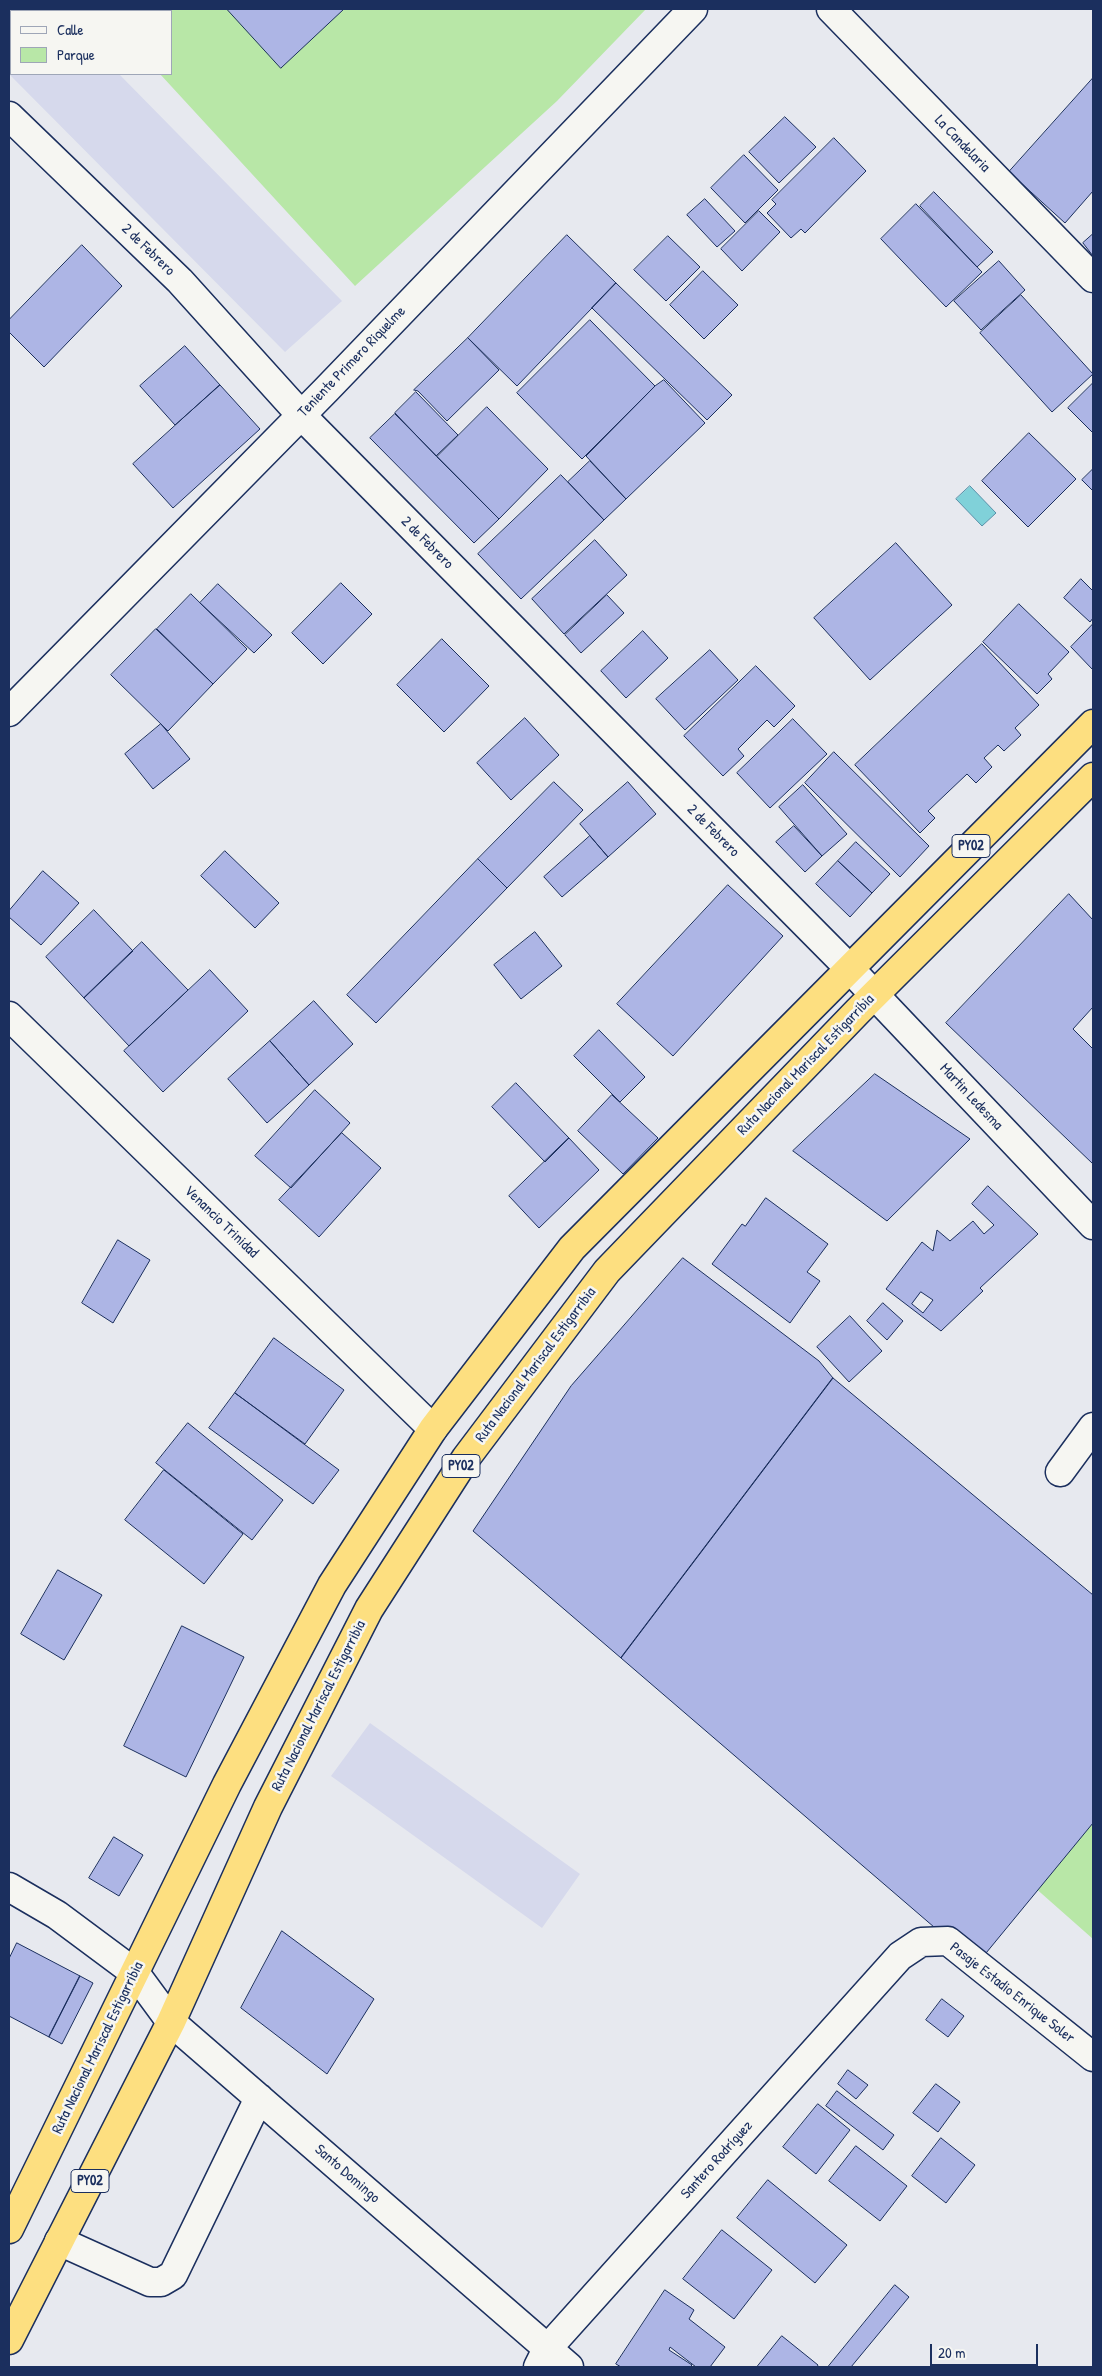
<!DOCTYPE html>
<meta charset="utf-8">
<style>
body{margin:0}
#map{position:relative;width:1102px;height:2376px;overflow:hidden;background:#e7e9ef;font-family:"Patrick Hand",sans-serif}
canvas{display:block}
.frame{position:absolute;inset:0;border:10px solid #1b2f5e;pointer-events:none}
.legend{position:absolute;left:10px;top:10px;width:162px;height:65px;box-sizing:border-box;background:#f6f6f2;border:1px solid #9ea6b7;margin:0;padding:6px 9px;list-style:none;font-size:15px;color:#1b2f5e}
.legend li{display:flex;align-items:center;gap:10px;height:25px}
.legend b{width:25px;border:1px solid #9ea6b7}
.scale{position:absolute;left:930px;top:2344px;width:108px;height:22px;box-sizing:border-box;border:2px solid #1b2f5e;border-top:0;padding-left:6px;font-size:15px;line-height:18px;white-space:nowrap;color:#1b2f5e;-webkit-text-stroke:4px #f6f6f2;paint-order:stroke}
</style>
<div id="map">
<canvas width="1102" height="2376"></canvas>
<div class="frame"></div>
<ul class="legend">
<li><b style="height:6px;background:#f6f6f2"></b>Calle</li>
<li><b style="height:14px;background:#b8e7a7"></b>Parque</li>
</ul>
<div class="scale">20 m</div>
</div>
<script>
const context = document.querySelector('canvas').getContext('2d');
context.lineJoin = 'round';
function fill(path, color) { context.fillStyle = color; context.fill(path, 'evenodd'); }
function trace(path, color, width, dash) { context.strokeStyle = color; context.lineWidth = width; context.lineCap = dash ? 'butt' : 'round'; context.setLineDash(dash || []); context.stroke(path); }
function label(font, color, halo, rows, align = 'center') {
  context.font = font + ' "Patrick Hand",sans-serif'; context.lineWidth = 5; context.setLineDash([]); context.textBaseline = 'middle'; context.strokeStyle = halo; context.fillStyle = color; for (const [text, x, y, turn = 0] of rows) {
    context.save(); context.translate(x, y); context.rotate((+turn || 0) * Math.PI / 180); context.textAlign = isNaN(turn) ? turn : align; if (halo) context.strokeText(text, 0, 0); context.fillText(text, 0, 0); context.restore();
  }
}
fill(new Path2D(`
 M11,15V74H119L342,301L285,352L9,74V17Z
 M370,1723L580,1874L542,1928L331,1776Z`), '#d6d9ec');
fill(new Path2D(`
 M101,9H646L557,101L355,286L160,74H171V11H103Z
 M1093,1816V1939L1033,1886Z`), '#b8e7a7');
const water = new Path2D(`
 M970,486L996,513L982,526L956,499Z`);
fill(water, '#80d1d9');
trace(water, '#5890a8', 1);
const building = new Path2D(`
 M227,9H344L281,68Z
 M1093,78V191L1065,223L1009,172Z
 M785,117L816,147L779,183L749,152Z
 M834,138L866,171L805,233L801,229L791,238L767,213L776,204L772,200Z
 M744,155L778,190L745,223L711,188Z
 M934,192L993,252L977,267L920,206Z
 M705,199L735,231L717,247L687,215Z
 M916,204L982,272L946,307L881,239Z
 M759,211L780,232L742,271L721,249Z
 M1093,234V256L1083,243Z
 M567,235L616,283L517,386L468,338Z
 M668,236L700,267L666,301L634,270Z
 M82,245L122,286L44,367L9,332V320Z
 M999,261L1025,290L981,330L954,301Z
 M703,271L738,305L704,339L670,305Z
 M616,283L732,395L707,420L592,308Z
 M1021,295L1093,374L1052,412L980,333Z
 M590,320L655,386L582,459L517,393Z
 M468,338L499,370L447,421L418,391L414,390Z
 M185,346L220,385L175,425L140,386Z
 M664,380L705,423L626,499L586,456L655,386Z
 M1093,383V433L1068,408Z
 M220,385L260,429L173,508L133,464Z
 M416,392L458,435L436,456L395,413Z
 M487,407L548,469L499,519L437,457Z
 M395,414L499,519L474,543L370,438Z
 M1029,433L1076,479L1028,527L982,481Z
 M590,461L626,499L604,520L568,482Z
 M1093,469V491L1082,480Z
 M561,475L604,520L521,599L478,554Z
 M595,540L627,575L564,634L532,599Z
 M896,543L952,605L870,680L814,618Z
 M1081,579L1093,591V618L1090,622L1064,598Z
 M341,583L372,614L323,664L292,633Z
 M218,584L272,635L254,653L200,603Z
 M191,594L247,649L213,684L157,629Z
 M607,595L624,613L581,653L565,635Z
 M1019,604L1069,652L1048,674L1052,679L1037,694L983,642Z
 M1093,624V670L1071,647Z
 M156,629L213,684L168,731L111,675Z
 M643,631L668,658L626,698L601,671Z
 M442,639L489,686L444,732L397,685Z
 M982,644L1039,705L1015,728L1021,735L1004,751L998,745L984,758L992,767L976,783L967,774L928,811L935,818L920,833L855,765Z
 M710,650L738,680L685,730L656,699Z
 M756,666L795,706L774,727L767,720L738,749L744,756L723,776L684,736Z
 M525,718L559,755L511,800L477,763Z
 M793,719L827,754L770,808L737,773Z
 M161,724L190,759L153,789L125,754Z
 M834,752L929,846L900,877L805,783Z
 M554,782L583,810L507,888L478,859Z
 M628,782L656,814L608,857L580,824Z
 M803,785L847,834L822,856L779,807Z
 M794,826L822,856L805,872L776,842Z
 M590,836L608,857L562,897L544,877Z
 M856,842L890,874L872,893L838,861Z
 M225,851L279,903L255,928L201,876Z
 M478,859L507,888L376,1023L347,995Z
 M838,861L872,893L850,917L816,884Z
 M43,871L79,903L41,945L9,917V911Z
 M728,885L783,936L673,1056L617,1004Z
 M1069,894L1093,920V1007L1073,1029L1093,1049V1164L946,1023Z
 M94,910L133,951L84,998L46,957Z
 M535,932L562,966L521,999L494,965Z
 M142,942L188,990L129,1046L84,998Z
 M210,970L248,1011L163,1092L124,1051Z
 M314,1001L353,1044L309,1085L270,1041Z
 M599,1030L645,1077L620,1102L574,1056Z
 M270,1041L309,1085L267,1123L228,1079Z
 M875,1074L970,1139L887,1221L793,1151Z
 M516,1083L569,1138L545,1162L492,1107Z
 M315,1090L350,1123L291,1188L255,1156Z
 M612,1095L658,1138L623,1174L578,1131Z
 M342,1133L381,1168L319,1237L279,1200Z
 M569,1138L599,1170L539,1228L509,1196Z
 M988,1186L1038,1234L980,1288L983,1291L941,1331L886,1289L922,1242L933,1251L937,1230L950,1241L973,1221L984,1234L994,1225L972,1204ZM921,1292L933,1300L923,1313L912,1304Z
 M766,1198L828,1244L807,1272L820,1281L790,1323L712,1264L742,1224L745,1226Z
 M118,1240L150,1260L113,1323L82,1303Z
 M683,1258L819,1361L833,1378L621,1658L473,1531L571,1386Z
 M883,1303L903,1321L887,1340L867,1321Z
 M850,1316L882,1351L849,1382L817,1347Z
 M274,1338L344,1390L305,1444L235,1393Z
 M833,1378L1093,1595V1823L977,1964L621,1658Z
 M235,1393L339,1470L313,1504L209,1428Z
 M188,1423L283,1500L252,1540L156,1463Z
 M164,1470L243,1534L204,1584L125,1520Z
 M58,1570L102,1595L64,1660L21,1634Z
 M182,1626L244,1657L186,1777L124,1746Z
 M114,1837L143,1855L119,1896L89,1878Z
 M282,1931L374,1999L327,2074L241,2008Z
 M17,1943L80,1976L49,2037L9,2016V1959Z
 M80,1976L93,1983L62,2044L49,2037Z
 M942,1999L964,2016L948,2037L926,2020Z
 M848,2070L868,2085L856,2099L838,2084Z
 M936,2084L960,2102L938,2132L913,2113Z
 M837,2091L894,2135L883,2150L826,2106Z
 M818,2104L850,2130L816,2174L783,2147Z
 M941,2138L975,2165L946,2203L912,2176Z
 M856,2146L907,2186L880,2221L829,2181Z
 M768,2180L847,2245L815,2283L737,2218Z
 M722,2230L772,2270L734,2319L683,2279Z
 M895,2285L909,2297L851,2367H828Z
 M665,2290L694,2310L689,2319L725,2347L710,2367H696L670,2347L669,2350L692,2365L690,2367H621L616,2364Z
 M782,2336L818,2365L817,2367H757Z`);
fill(building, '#adb5e5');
trace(building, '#1b2f5e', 1);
const minor = new Path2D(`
 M831,9L1093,278
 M9,116L180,281L301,415L849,968L1093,1225
 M9,712L326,390L693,9
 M9,1016L433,1429
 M1060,1472L1093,1427
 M9,1887L57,1915L135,1973L171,2022L569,2367
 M59,2241L150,2282H161L173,2275L259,2098
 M538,2367L547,2349L900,1956L921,1942L948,1941L1093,2057`);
const highway = new Path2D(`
 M9,2229L227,1784L332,1585L433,1429L572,1248L1093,724
 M9,2340L171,2022L268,1807L369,1609L466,1458L607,1271L858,1011L1093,777`);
trace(minor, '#1b2f5e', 31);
trace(highway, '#1b2f5e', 31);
trace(minor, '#f6f6f2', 28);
trace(highway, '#fddf80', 28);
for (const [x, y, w] of [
 [971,846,38],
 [461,1466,38],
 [90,2181,38]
]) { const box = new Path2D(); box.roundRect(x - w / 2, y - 11.5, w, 23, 4); context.fillStyle = '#f6f6f2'; context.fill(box); trace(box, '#1b2f5e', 1); }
label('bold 14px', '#1b2f5e', null, [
 ["PY02",971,846],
 ["PY02",461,1466],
 ["PY02",90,2181]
]);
label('15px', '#1b2f5e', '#f6f6f2', [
 ["La Candelaria",962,144,46],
 ["2 de Febrero",148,250,44],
 ["Teniente Primero Riquelme",352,362,-46],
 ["2 de Febrero",427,543,45],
 ["2 de Febrero",713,831,45],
 ["Ruta Nacional Mariscal Estigarribia",806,1065,-46],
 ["Martin Ledesma",971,1097,47],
 ["Venancio Trinidad",221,1222,44],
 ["Ruta Nacional Mariscal Estigarribia",536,1365,-53],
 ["Ruta Nacional Mariscal Estigarribia",319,1706,-63],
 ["Pasaje Estadio Enrique Soler",1012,1993,38],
 ["Ruta Nacional Mariscal Estigarribia",98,2048,-64],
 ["Santero Rodríguez",717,2160,-48],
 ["Santo Domingo",347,2174,41]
]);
</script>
